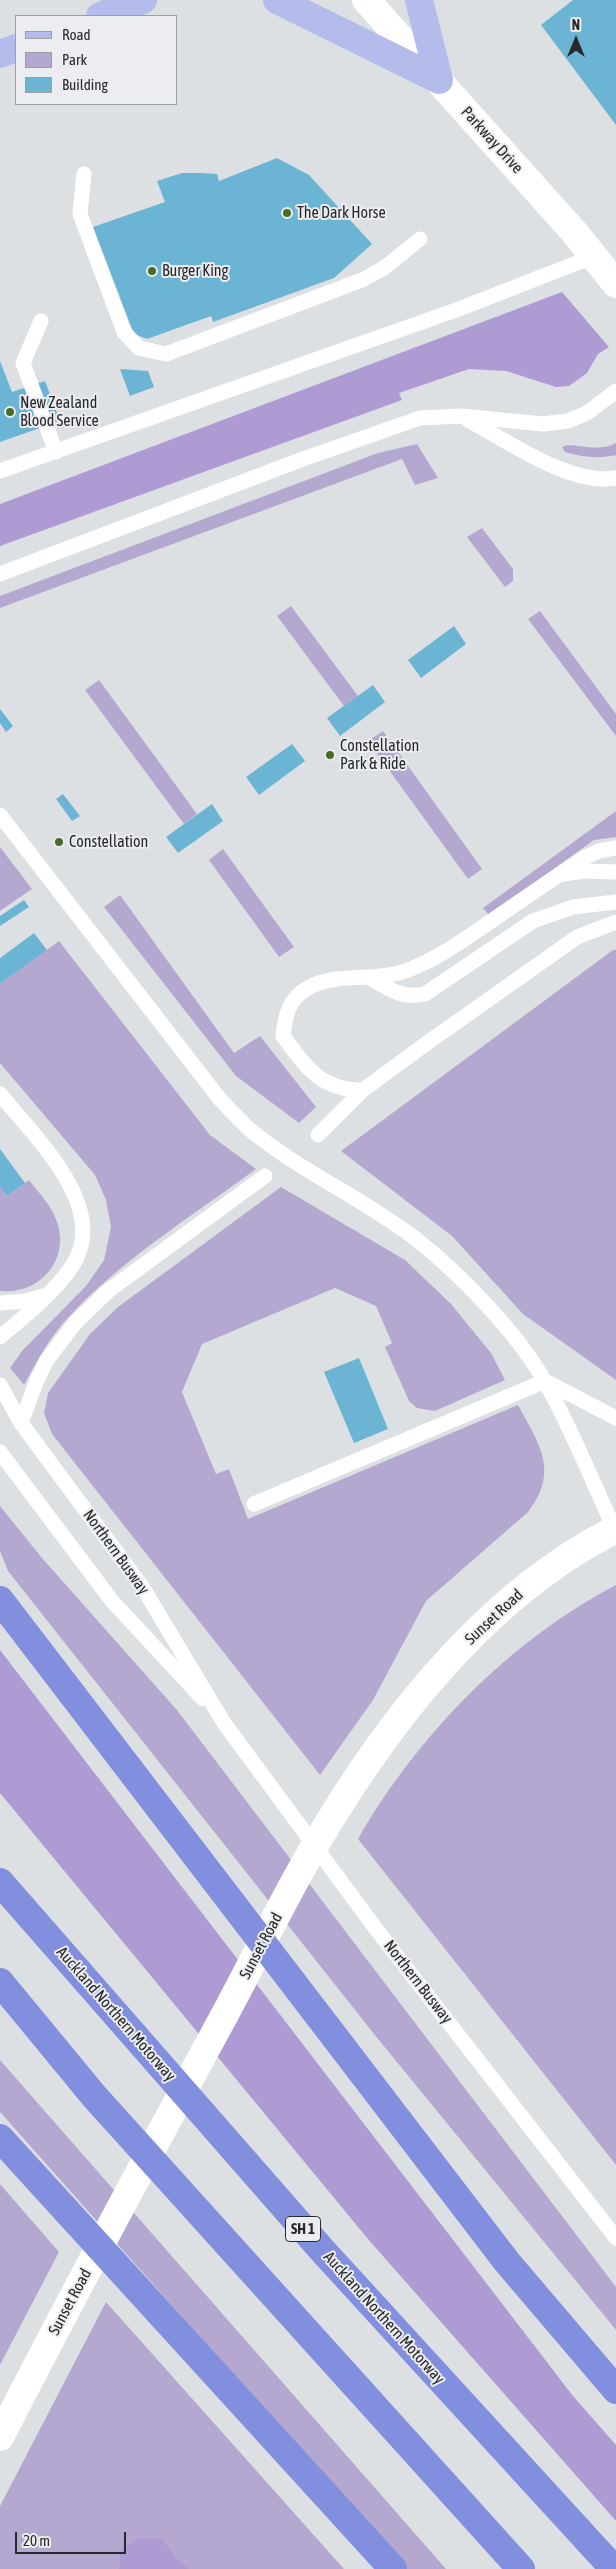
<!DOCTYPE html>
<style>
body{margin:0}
#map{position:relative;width:616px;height:2569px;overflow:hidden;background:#dde0e3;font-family:"Asap Condensed",sans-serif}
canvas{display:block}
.legend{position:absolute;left:15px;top:15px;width:162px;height:90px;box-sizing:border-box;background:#ebedf0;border:1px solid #9d9fa1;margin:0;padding:6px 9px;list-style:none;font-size:15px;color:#28292a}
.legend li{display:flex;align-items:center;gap:10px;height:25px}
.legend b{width:25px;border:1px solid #9d9fa1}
.north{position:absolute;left:551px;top:15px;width:50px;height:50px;-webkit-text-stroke:4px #ebedf0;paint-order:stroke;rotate:0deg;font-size:14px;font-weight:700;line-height:20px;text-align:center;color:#28292a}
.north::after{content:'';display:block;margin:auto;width:18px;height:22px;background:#28292a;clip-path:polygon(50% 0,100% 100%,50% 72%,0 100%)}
.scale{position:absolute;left:15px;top:2532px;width:111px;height:22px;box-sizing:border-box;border:2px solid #28292a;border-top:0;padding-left:6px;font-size:15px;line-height:18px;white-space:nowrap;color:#28292a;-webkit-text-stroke:4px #ebedf0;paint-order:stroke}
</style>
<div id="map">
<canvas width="616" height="2569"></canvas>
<ul class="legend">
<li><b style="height:6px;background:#b4bcec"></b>Road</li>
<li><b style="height:14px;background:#b5a8d0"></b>Park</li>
<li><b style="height:14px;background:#6cb4d3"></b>Building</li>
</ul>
<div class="north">N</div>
<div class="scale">20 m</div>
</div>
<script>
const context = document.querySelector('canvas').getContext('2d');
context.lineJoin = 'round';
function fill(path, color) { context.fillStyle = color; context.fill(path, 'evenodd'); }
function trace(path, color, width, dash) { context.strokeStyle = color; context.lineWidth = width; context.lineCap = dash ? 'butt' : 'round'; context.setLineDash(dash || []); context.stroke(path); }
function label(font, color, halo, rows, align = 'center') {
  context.font = font + ' "Asap Condensed",sans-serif'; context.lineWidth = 4; context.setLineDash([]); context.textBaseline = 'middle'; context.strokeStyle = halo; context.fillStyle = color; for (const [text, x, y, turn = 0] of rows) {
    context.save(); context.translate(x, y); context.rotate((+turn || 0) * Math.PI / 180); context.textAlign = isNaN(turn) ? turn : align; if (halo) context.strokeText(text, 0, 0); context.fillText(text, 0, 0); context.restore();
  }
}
fill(new Path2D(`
 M616,443V455C598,459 582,457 565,452L562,447C571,441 596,454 616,443Z
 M417,444L438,478L415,485L402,459L0,608V596L378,453Z
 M482,528L513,569V581L505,587L467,537Z
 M291,606L358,696L344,706L277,616Z
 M540,611L616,714V736L528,619Z
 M99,680L197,814L184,824L85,690Z
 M383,731L482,869L468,879L368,741Z
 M616,811V837L594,840L489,915L483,908Z
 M0,847L32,889L0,911Z
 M223,849L294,947L279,957L209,860Z
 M120,895L234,1053L260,1036L316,1107L299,1123L236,1076L104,907Z
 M59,941L210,1135L256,1169C191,1217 119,1261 65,1321C48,1340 36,1363 24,1385L10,1368L22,1351L86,1286L104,1260L111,1227L106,1200L95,1175L0,1063V984Z
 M613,950H616V1380L523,1314L452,1236L341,1151Z
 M29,1180C39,1193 52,1206 57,1222C70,1261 39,1295 0,1291V1187L7,1196Z
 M281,1187L405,1260L451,1304L491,1353L505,1380L435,1411L417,1408L409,1401L385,1347L392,1343L376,1306L335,1288L202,1344L182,1392L216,1474L229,1469L248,1519L518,1405C539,1444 560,1471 528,1512L426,1601L373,1700L320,1775L52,1434L44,1413L48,1393L90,1334L118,1307Z
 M0,1506L42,1558L177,1710L616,2287V2330L374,2034L8,1571L0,1551Z
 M616,1585V2165L358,1839C418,1735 509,1641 616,1585Z
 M0,2060L446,2569H406L0,2112Z
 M0,2184L59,2252L0,2365Z
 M106,2302L344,2569H0V2506Z`), '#b5a8d0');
fill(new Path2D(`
 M562,292L609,347L598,354L587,373L569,386L556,387L506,371L469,369L399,393L402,400L0,546V504Z
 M0,1650L573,2396L616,2445V2521L368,2239L0,1793Z
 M138,2539H163L176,2559L189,2569H119L121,2549Z`), '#ae9bd4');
fill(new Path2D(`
 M573,0H616V125L541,25Z
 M277,158L309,175L372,244L334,278L213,322L211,316L147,339L134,334L93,227L165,202L157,181L182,173H201L217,174L219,181Z
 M0,361L12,392L45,381L60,421L0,442Z
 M120,369L148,371L154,387L130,396Z
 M454,626L466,644L421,678L408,660Z
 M373,685L385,702L340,736L327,718Z
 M0,709L13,726L6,732L0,723Z
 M292,744L305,761L259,795L246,777Z
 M63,794L80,816L72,821L56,799Z
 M212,804L223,821L178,853L166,837Z
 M24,900L29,907L0,926V916Z
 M34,933L47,950L0,984V958Z
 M0,1149L25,1183L7,1196L0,1187Z
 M359,1358L388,1429L354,1443L324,1372Z`), '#6cb4d3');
trace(new Path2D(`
 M84,174L80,214L124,332L139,348L166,354L362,280L384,268L420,239
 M41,321L23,363L56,452
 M468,420C508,441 570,486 616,478
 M0,471L459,309L592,257
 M0,574L303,459L420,418L461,416L543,424L568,421L587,413L616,391
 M0,815L219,1098C228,1108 238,1118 248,1128C299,1171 363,1198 416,1239C459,1273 518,1333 545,1382C572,1429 592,1481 615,1530
 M563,874L584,871L616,872
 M370,978C389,989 402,999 425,994L533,921L573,907L616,902
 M363,1090C320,1090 306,1067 283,1036C285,1016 289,998 308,988C334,972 378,982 408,970C438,959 466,938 493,920C523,899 553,879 584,858L599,851L616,848
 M0,1094C33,1135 107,1204 75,1261C62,1286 22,1319 0,1337
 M318,1135L363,1090L427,1043L577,937L616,922
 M0,1303L25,1301L43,1296
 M0,1385L21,1423L143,1588L224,1723L376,1929L616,2238
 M21,1423L37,1380L47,1360L75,1323L108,1291L265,1176
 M0,1452L112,1601L203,1699
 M254,1504L545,1381L616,1418`), '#fff', 15);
trace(new Path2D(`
 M366,0L575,233L616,284`), '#fff', 28);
trace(new Path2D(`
 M0,2437C71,2299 144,2163 218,2027C245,1978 269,1928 296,1879C370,1744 476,1599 616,1529`), '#fff', 28);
trace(new Path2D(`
 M277,0L439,80
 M419,0L439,80
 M100,16L143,0
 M0,54L16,48`), '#b4bcec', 28);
trace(new Path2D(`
 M0,1600L507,2262L616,2390
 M0,1882L322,2250L614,2569
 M0,1982L94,2096L521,2569
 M0,2138L393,2569`), '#828fdf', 28);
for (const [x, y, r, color] of [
 [287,213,5,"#496d27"],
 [152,271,5,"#496d27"],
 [10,412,5,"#496d27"],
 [330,755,5,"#496d27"],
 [59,842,5,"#496d27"]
]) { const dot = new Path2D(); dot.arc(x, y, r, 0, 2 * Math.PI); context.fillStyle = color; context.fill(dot); trace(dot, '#ebedf0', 2); }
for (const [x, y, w] of [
 [303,2229,35]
]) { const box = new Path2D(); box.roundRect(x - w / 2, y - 12.5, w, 25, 4); context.fillStyle = '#ebedf0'; context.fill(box); trace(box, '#28292a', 1); }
label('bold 15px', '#28292a', null, [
 ["SH 1",303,2229]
]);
label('16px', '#28292a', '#ebedf0', [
 ["Parkway Drive",492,140,48],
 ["Northern Busway",116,1552,54],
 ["Sunset Road",494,1617,-43],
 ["Sunset Road",261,1946,-62],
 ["Northern Busway",418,1982,52],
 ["Auckland Northern Motorway",116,2014,49],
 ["Sunset Road",70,2302,-62],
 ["Auckland Northern Motorway",384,2318,48]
]);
label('16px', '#28292a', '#ebedf0', [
 ["The Dark Horse",297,213],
 ["Burger King",162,271],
 ["New Zealand",20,403],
 ["Blood Service",20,421],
 ["Constellation",340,746],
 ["Park & Ride",340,764],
 ["Constellation",69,842]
], 'left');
</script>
